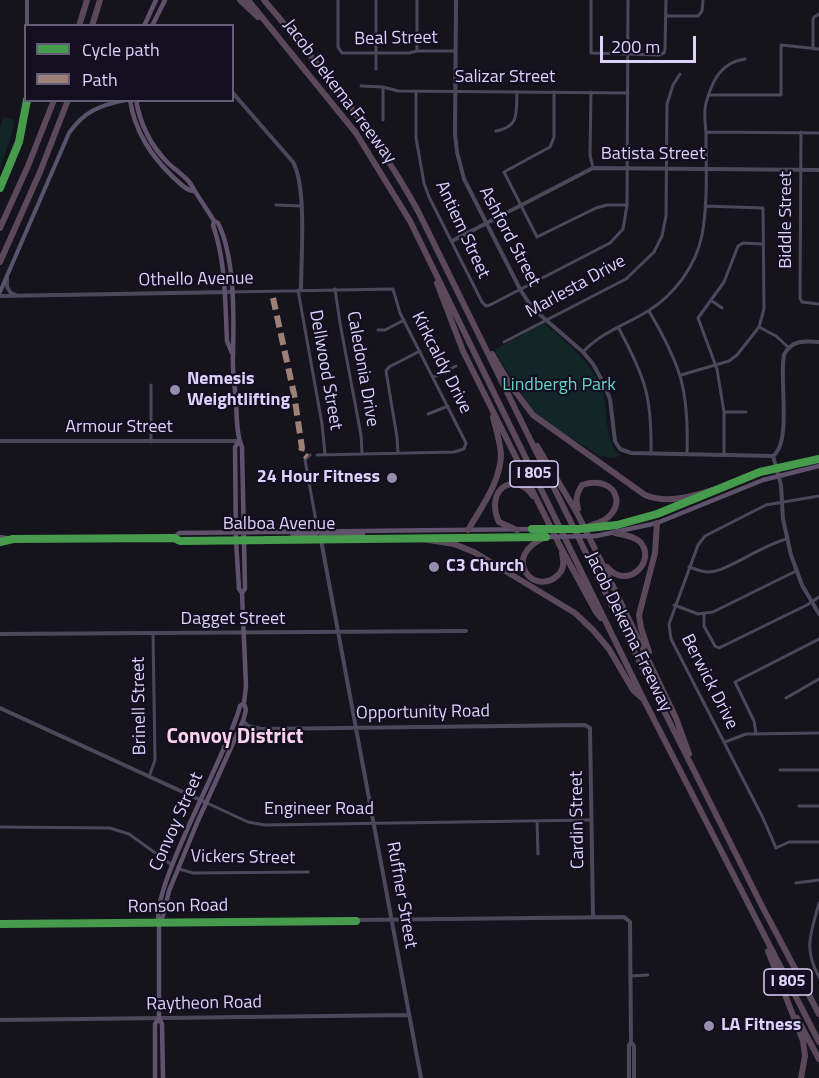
<!DOCTYPE html>
<style>
body{margin:0}
#map{position:relative;width:819px;height:1078px;overflow:hidden;background:#15131c;font-family:"Titillium Web",sans-serif}
canvas{display:block}
.legend{position:absolute;left:24px;top:24px;width:210px;height:78px;box-sizing:border-box;background:#140f20;border:2px solid #645d78;margin:0;padding:8px 10px;list-style:none;font-size:18px;color:#dbd1fb}
.legend li{display:flex;align-items:center;gap:12px;height:30px}
.legend b{width:30px;border:2px solid #645d78}
.scale{position:absolute;left:600px;top:36px;width:96px;height:27px;box-sizing:border-box;border:3px solid #dbd1fb;border-top:0;padding-left:8px;font-size:18px;line-height:21px;white-space:nowrap;color:#dbd1fb;-webkit-text-stroke:4px #140f20;paint-order:stroke}
</style>
<div id="map">
<canvas width="819" height="1078"></canvas>
<ul class="legend">
<li><b style="height:8px;background:#469c4c"></b>Cycle path</li>
<li><b style="height:8px;background:#9e8076"></b>Path</li>
</ul>
<div class="scale">200 m</div>
</div>
<script>
const context = document.querySelector('canvas').getContext('2d');
context.lineJoin = 'round';
function fill(path, color) { context.fillStyle = color; context.fill(path, 'evenodd'); }
function trace(path, color, width, dash) { context.strokeStyle = color; context.lineWidth = width; context.lineCap = dash ? 'butt' : 'round'; context.setLineDash(dash || []); context.stroke(path); }
function label(font, color, halo, rows, align = 'center') {
  context.font = font + ' "Titillium Web",sans-serif'; context.lineWidth = 4.5; context.setLineDash([]); context.textBaseline = 'middle'; context.strokeStyle = halo; context.fillStyle = color; for (const [text, x, y, turn = 0] of rows) {
    context.save(); context.translate(x, y); context.rotate((+turn || 0) * Math.PI / 180); context.textAlign = isNaN(turn) ? turn : align; if (halo) context.strokeText(text, 0, 0); context.fillText(text, 0, 0); context.restore();
  }
}
fill(new Path2D(`
 M4,117L14,120L12,134L0,169V127Z
 M544,323C565,342 593,362 602,390C609,408 603,444 621,455L615,458L600,456L552,426L532,410L494,350Z`), '#122527');
trace(new Path2D(`
 M338,0V47L342,53H409L417,51H456
 M591,0V53L659,55L664,53L665,49L666,0
 M666,16H698L702,11L703,0
 M813,49V20L814,17L819,14
 M417,51V0
 M376,69V0
 M361,86L383,87L398,91L628,93
 M383,87V120
 M416,91V138L424,183L429,197L482,302L486,306L490,305L610,243L623,229L627,205L628,0
 M554,92V137L550,147L504,172L537,237L596,208L607,205H627
 M591,92L590,155L593,168
 M709,95H781V45L819,49
 M496,131C520,127 516,112 517,92
 M707,132L819,133
 M801,132L800,298L802,302L819,304
 M276,205L301,206
 M335,289L340,323L361,435L362,453
 M298,290L322,424L325,454
 M231,292L393,289L400,313L466,443L464,449L454,452L317,455
 M712,301L722,308
 M649,311C681,366 689,389 687,454
 M618,327C645,377 652,396 651,453
 M759,327L776,336L788,347
 M378,330H385L404,320
 M504,342L626,279L654,252L662,236L666,216L667,104L673,85L680,74
 M583,352C600,333 625,325 648,311C674,295 696,266 702,235C708,203 706,168 706,135C706,125 703,113 706,103C712,81 721,62 745,59
 M681,375L729,361L737,355L759,327L764,309L763,208L705,206
 M434,377L456,366
 M151,385V442
 M724,412H746
 M428,414L448,406
 M398,453L397,437L386,371L389,367L420,351
 M724,454V412L717,369L698,318L724,282L738,246L743,243L763,244
 M310,455L305,460L318,532
 M819,496L766,505L705,536L698,545L669,624L671,639L763,818L776,848L789,842H819
 M689,567C695,569 702,572 708,572C727,572 763,544 787,539
 M674,605L698,614L713,612L796,571
 M704,614V626L715,646L719,648L807,605L819,597
 M786,698L819,679
 M756,733L754,721L735,682L819,639
 M725,742L746,734L819,733
 M780,770H819
 M149,777L155,760L153,633
 M207,803L248,822L265,825L591,820
 M799,806H819
 M537,821L538,854
 M0,827L110,828L129,834L172,865
 M179,869L193,873L308,872
 M796,883L819,880
 M819,903C811,933 803,948 819,977
 M630,976L648,975`), '#4b485c', 3);
trace(new Path2D(`
 M456,0L455,134L457,152L464,179L520,289L529,303L538,313L583,352L593,364L604,384L610,399L615,441L620,449L631,453L773,456
 M232,92L293,162C307,187 301,258 301,290
 M452,241L593,168L819,170
 M7,278V287L11,293L16,295
 M0,296L231,292
 M0,441H239
 M773,456L781,485L783,519L791,555L802,585L819,614
 M773,456C792,442 779,378 784,355C791,340 804,341 819,342
 M321,540L421,1078
 M0,634L466,631
 M0,708L207,803
 M243,721L248,726L261,729L585,725L590,728L593,917
 M240,730L251,731L257,730
 M0,924L624,917L630,922L631,1042L629,1045V1078
 M0,1020L409,1015
 M631,1042L634,1046V1078`), '#4b485c', 4);
trace(new Path2D(`
 M27,0V26
 M0,188L19,142L27,100
 M0,292L69,133C84,111 101,105 126,100`), '#59546e', 4);
trace(new Path2D(`
 M144,26L156,0
 M152,26L165,0
 M130,100C135,132 151,156 174,178C180,183 185,190 193,191
 M136,100C140,123 151,146 168,163C175,170 187,177 192,186C198,197 207,209 214,221L218,223C235,257 234,317 233,355C232,371 235,386 236,402C237,416 236,434 242,447L245,589L242,593L246,686L244,703L246,710L243,721L197,823L169,891L163,916L159,923
 M214,221L213,225C226,262 225,302 227,341L232,353
 M239,441L235,447L236,540L239,589L242,593
 M719,488L776,467L819,459
 M591,528C630,524 665,511 701,496
 M596,536L657,523L763,480L819,466
 M0,537L11,539
 M174,538L179,533L542,529
 M433,538L545,537
 M289,539L293,536L315,535L318,532
 M321,540V536L324,535L363,534
 M0,542L13,539L174,538L180,541L419,538
 M155,1078V1024L159,1018
 M163,1078L162,1024L159,1018V923C149,891 229,751 240,706L244,703`), '#60526d', 4.5);
trace(new Path2D(`
 M240,0L258,17
 M248,0L356,133L410,221L644,700L819,1042
 M264,0C321,67 376,134 418,211L643,669L763,908L819,1014
 M79,26L87,0
 M92,26L100,0
 M0,228L28,166L54,100
 M0,262L40,172L68,100
 M437,283L463,351L559,544L596,612L601,618
 M492,354L511,386L533,415L645,495C670,505 695,495 720,488
 M537,446L577,513L600,559L676,718L689,754
 M578,509C575,499 577,493 582,485C620,473 631,515 592,525
 M468,530C481,508 501,481 501,454C500,441 496,429 493,417
 M517,530L499,522C484,489 515,470 533,496
 M546,537C499,556 534,598 558,575C564,570 564,561 562,553
 M416,538L454,544L474,552L575,613L593,630L609,649L633,690L642,698
 M607,567C627,591 656,562 641,543C635,536 623,535 615,533
 M649,652L641,628L639,615L655,553L657,523
 M768,951L803,1041L805,1056L801,1078
 M797,1018L819,1059`), '#5b495a', 6);
trace(new Path2D(`
 M542,529H583
 M546,537L596,536`), '#60526d', 4.5);
trace(new Path2D(`
 M582,529L592,525`), '#5b495a', 6);
trace(new Path2D(`
 M273,298L294,394L302,448L301,452L307,457`), '#9e8076', 6, [12, 6]);
trace(new Path2D(`
 M0,188L19,142L27,100
 M532,529H579L617,525L657,514L760,472L819,459
 M0,542L13,539L174,538L180,541L546,537
 M0,924L356,921`), '#469c4c', 8);
for (const [x, y, r, color] of [
 [175,390,6,"#968ead"],
 [392,478,6,"#968ead"],
 [434,567,6,"#968ead"],
 [709,1026,6,"#968ead"]
]) { const dot = new Path2D(); dot.arc(x, y, r, 0, 2 * Math.PI); context.fillStyle = color; context.fill(dot); trace(dot, '#140f20', 2); }
for (const [x, y, w] of [
 [534,474,48],
 [788,982,48]
]) { const box = new Path2D(); box.roundRect(x - w / 2, y - 13, w, 26, 4.5); context.fillStyle = '#140f20'; context.fill(box); trace(box, '#dbd1fb', 1.5); }
label('bold 16px', '#dbd1fb', null, [
 ["I 805",534,474],
 ["I 805",788,982]
]);
label('18px', '#dbd1fb', '#140f20', [
 ["Beal Street",396,39,-1],
 ["Salizar Street",505,78],
 ["Jacob Dekema Freeway",339,92,53],
 ["Batista Street",653,155],
 ["Biddle Street",787,220,-90],
 ["Antiem Street",462,230,65],
 ["Ashford Street",509,237,62],
 ["Othello Avenue",196,280,-1],
 ["Marlesta Drive",576,287,-29],
 ["Kirkcaldy Drive",441,363,63],
 ["Caledonia Drive",362,369,80],
 ["Dellwood Street",325,370,80],
 ["Armour Street",119,428],
 ["Balboa Avenue",279,525],
 ["Dagget Street",233,620],
 ["Jacob Dekema Freeway",628,632,64],
 ["Berwick Drive",709,682,63],
 ["Brinell Street",140,706,-91],
 ["Opportunity Road",423,713,-1],
 ["Engineer Road",319,810],
 ["Cardin Street",578,820,-91],
 ["Convoy Street",177,822,-66],
 ["Vickers Street",243,858,1],
 ["Ruffner Street",401,895,80],
 ["Ronson Road",178,907,-1],
 ["Raytheon Road",204,1004,-1]
]);
label('bold 18px', '#dbd1fb', '#140f20', [
 ["Nemesis",187,380],
 ["Weightlifting",187,401],
 ["24 Hour Fitness",380,478,"right"],
 ["C3 Church",446,567],
 ["LA Fitness",721,1026]
], 'left');
label('18px', '#63d5c6', '#140f20', [
 ["Lindbergh Park",559,386]
]);
label('bold 21px', '#fcd3e8', '#140f20', [
 ["Convoy District",235,738]
]);
</script>
